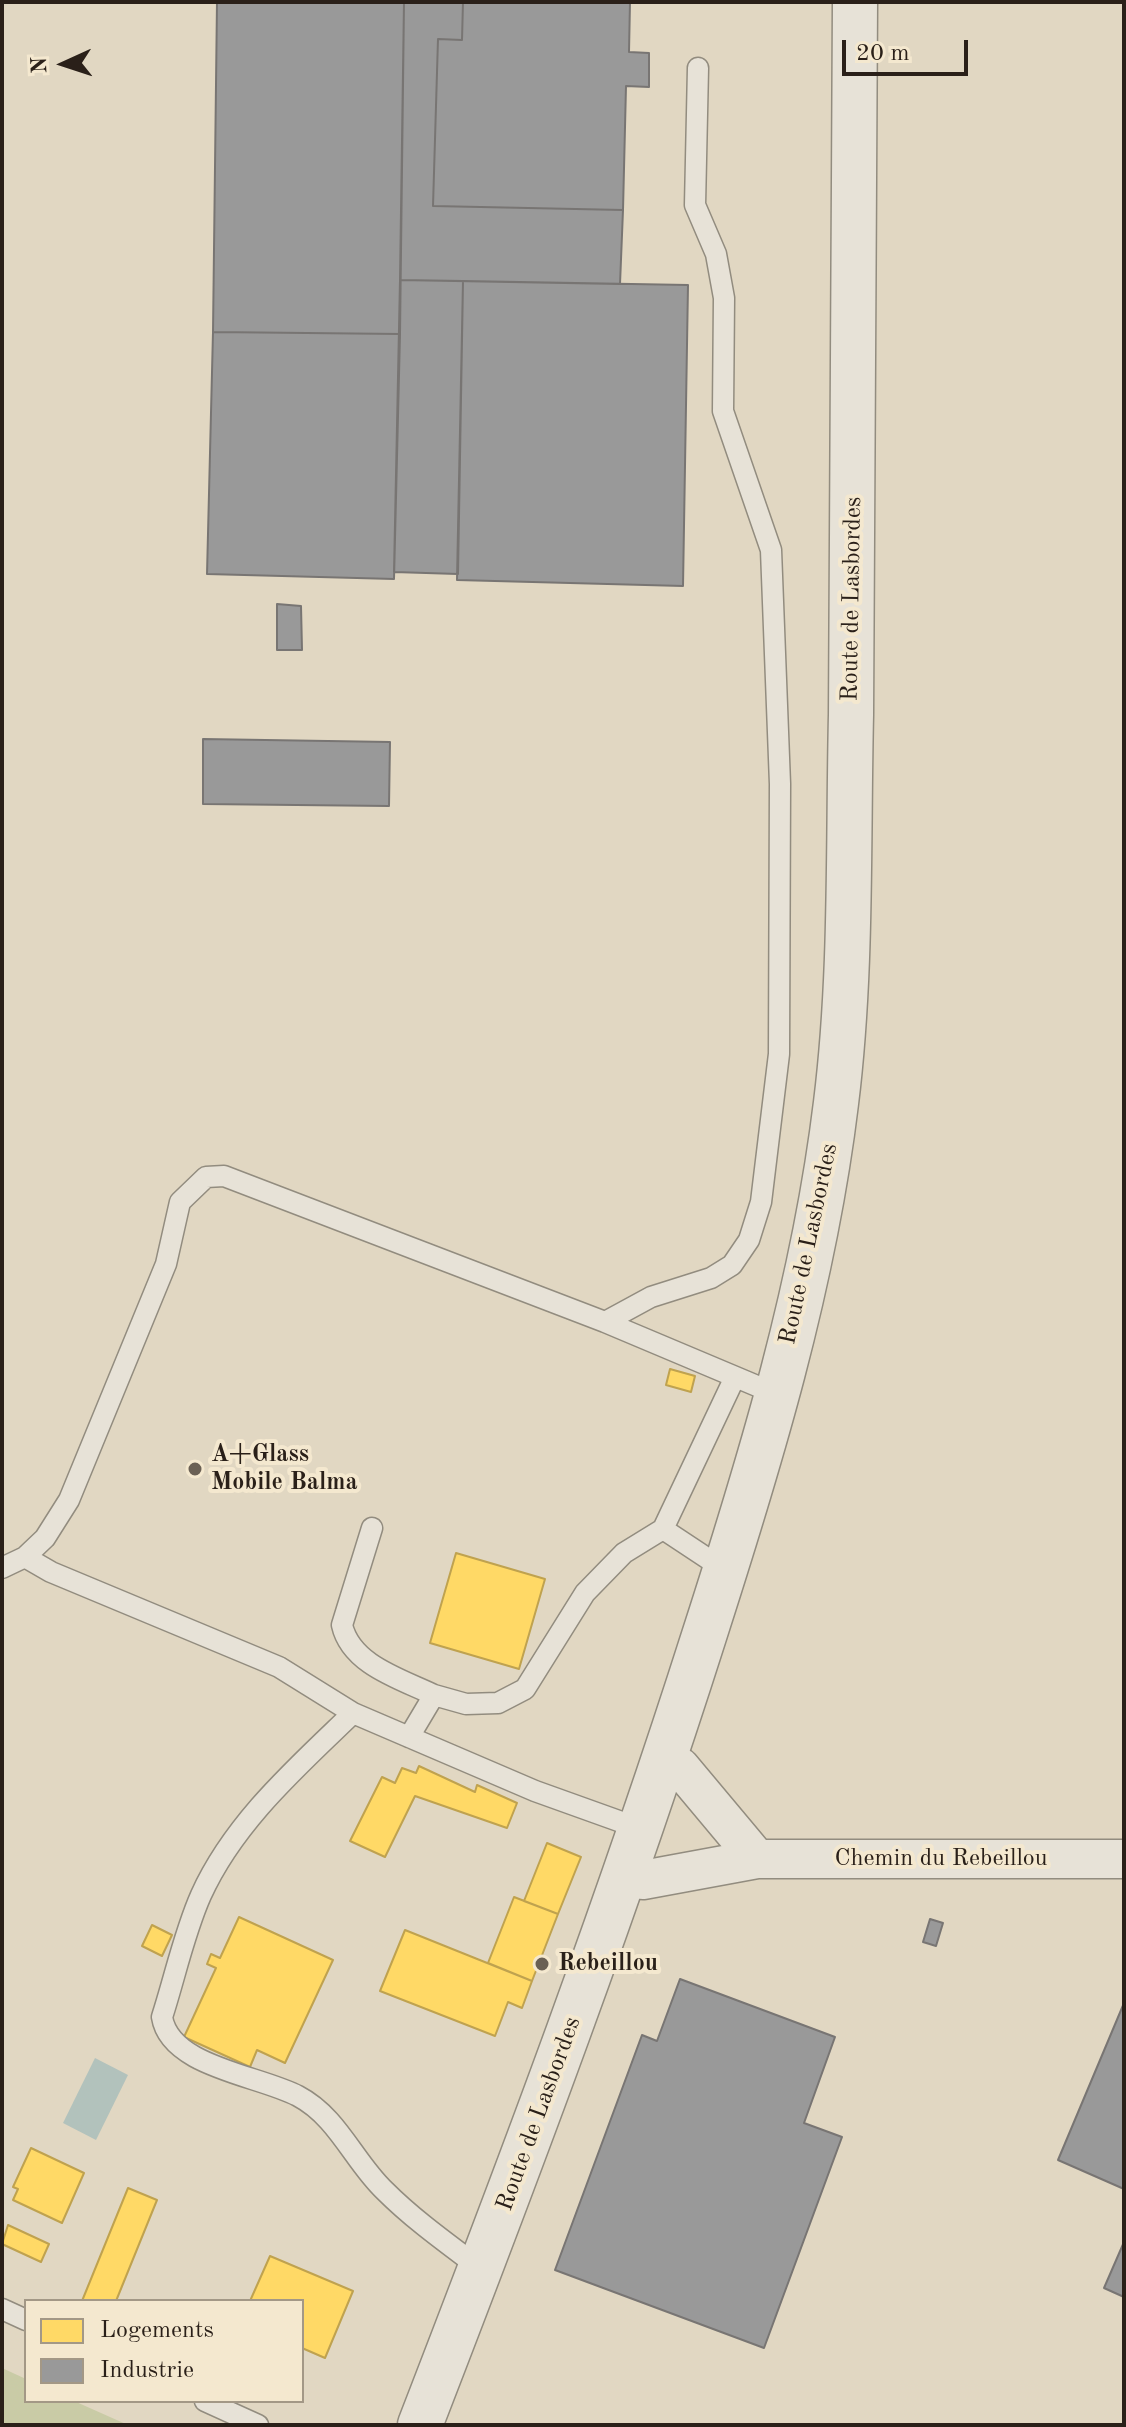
<!DOCTYPE html>
<style>
body{margin:0}
#map{position:relative;width:1126px;height:2427px;overflow:hidden;background:#e1d7c2;font-family:"Old Standard TT",serif}
canvas{display:block}
.frame{position:absolute;inset:0;border:4px solid #2a2019;pointer-events:none}
.legend{position:absolute;left:24px;top:2299px;width:280px;height:104px;box-sizing:border-box;background:#f4e8cf;border:2px solid #a39886;margin:0;padding:10px 14px;list-style:none;font-size:24px;color:#2a2019}
.legend li{display:flex;align-items:center;gap:16px;height:40px}
.legend b{width:40px;border:2px solid #a39886}
.north{position:absolute;left:24px;top:24px;width:80px;height:80px;-webkit-text-stroke:6px #f4e8cf;paint-order:stroke;rotate:267deg;font-size:22px;font-weight:700;line-height:32px;text-align:center;color:#2a2019}
.north::after{content:'';display:block;margin:auto;width:28px;height:36px;background:#2a2019;clip-path:polygon(50% 0,100% 100%,50% 72%,0 100%)}
.scale{position:absolute;left:842px;top:40px;width:126px;height:36px;box-sizing:border-box;border:4px solid #2a2019;border-top:0;padding-left:10px;font-size:24px;line-height:28px;white-space:nowrap;color:#2a2019;-webkit-text-stroke:6px #f4e8cf;paint-order:stroke}
</style>
<div id="map">
<canvas width="1126" height="2427"></canvas>
<div class="frame"></div>
<ul class="legend">
<li><b style="height:22px;background:#ffd966"></b>Logements</li>
<li><b style="height:22px;background:#999"></b>Industrie</li>
</ul>
<div class="north">N</div>
<div class="scale">20 m</div>
</div>
<script>
const context = document.querySelector('canvas').getContext('2d');
context.lineJoin = 'round';
function fill(path, color) { context.fillStyle = color; context.fill(path, 'evenodd'); }
function trace(path, color, width, dash) { context.strokeStyle = color; context.lineWidth = width; context.lineCap = dash ? 'butt' : 'round'; context.setLineDash(dash || []); context.stroke(path); }
function label(font, color, halo, rows, align = 'center') {
  context.font = font + ' "Old Standard TT",serif'; context.lineWidth = 8; context.setLineDash([]); context.textBaseline = 'middle'; context.strokeStyle = halo; context.fillStyle = color; for (const [text, x, y, turn = 0] of rows) {
    context.save(); context.translate(x, y); context.rotate((+turn || 0) * Math.PI / 180); context.textAlign = isNaN(turn) ? turn : align; if (halo) context.strokeText(text, 0, 0); context.fillText(text, 0, 0); context.restore();
  }
}
fill(new Path2D(`
 M2,2368L26,2379V2401H74L128,2425H2Z`), '#c9cba6');
fill(new Path2D(`
 M95,2058L128,2075L96,2140L63,2123Z`), '#b2c2bc');
const homes = new Path2D(`
 M670,1369L695,1376L691,1392L666,1385Z
 M456,1553L545,1579L519,1669L430,1643Z
 M419,1766L475,1792L477,1785L517,1803L507,1828L415,1796L385,1857L350,1841L382,1777L395,1783L402,1768L416,1773Z
 M547,1843L581,1857L558,1914L524,1901Z
 M514,1897L558,1914L532,1981L488,1963Z
 M239,1917L333,1960L285,2063L257,2050L250,2067L184,2037L216,1968L207,1964L211,1954L220,1958Z
 M152,1925L172,1935L162,1956L142,1946Z
 M405,1930L532,1981L522,2008L508,2002L495,2036L380,1991Z
 M31,2148L84,2173L62,2223L13,2200L18,2189L13,2187Z
 M128,2188L157,2200L116,2301H82Z
 M8,2225L49,2244L41,2262L2,2244Z
 M270,2256L353,2291L325,2358L302,2348V2301H250Z`);
fill(homes, '#ffd966');
trace(homes, '#bfa24f', 2);
const industry = new Path2D(`
 M217,2H404L400,334L213,332Z
 M404,2H463L462,40L438,39L433,206L623,210L620,284L400,280Z
 M463,2H630L629,52L649,53V87L626,86L623,210L433,206L438,39L462,40Z
 M400,280L463,281L458,574L394,572Z
 M463,281L688,285L683,586L457,580Z
 M213,332L400,334L394,579L207,574Z
 M277,604L301,606L302,650H277Z
 M203,739L390,742L389,806L203,804Z
 M930,1919L943,1923L936,1946L923,1942Z
 M680,1979L835,2037L804,2123L842,2137L764,2348L555,2270L642,2035L657,2041Z
 M1124,2003V2189L1058,2160Z
 M1124,2242V2297L1104,2288Z`);
fill(industry, '#999');
trace(industry, '#787573', 2);
const service = new Path2D(`
 M605,1322L651,1297L711,1278L732,1265L749,1240L761,1202L779,1054L780,784L771,550L723,411L724,298L716,254L695,205L698,68
 M372,1528L342,1625C351,1665 401,1679 434,1695
 M663,1529L725,1570
 M25,1557L51,1572L279,1667L353,1713L535,1791L641,1829
 M2,1568L25,1557L45,1538L69,1500L166,1264L180,1202L206,1177L224,1176L605,1322L776,1394
 M353,1713C297,1767 234,1822 201,1895C184,1933 175,1977 162,2017C170,2067 258,2075 298,2096C338,2117 354,2162 385,2191C414,2220 448,2244 481,2269
 M409,1737L434,1695L466,1704L498,1703L525,1689L585,1593L624,1553L663,1529L735,1377
 M2,2309L26,2320
 M205,2401L258,2425`);
const minor = new Path2D(`
 M664,1761L680,1767L757,1859
 M627,1874L643,1880L757,1859H1124`);
const tertiary = new Path2D(`
 M420,2425C521,2164 619,1903 704,1636C760,1462 814,1285 836,1103C852,975 848,844 851,715C854,478 854,240 855,2`);
trace(service, '#928c7f', 23);
trace(minor, '#928c7f', 41);
trace(tertiary, '#928c7f', 47);
trace(service, '#e7e2d7', 20);
trace(minor, '#e7e2d7', 38);
trace(tertiary, '#e7e2d7', 44);
for (const [x, y, r, color] of [
 [195,1469,8,"#6a6054"],
 [542,1964,8,"#6a6054"]
]) { const dot = new Path2D(); dot.arc(x, y, r, 0, 2 * Math.PI); context.fillStyle = color; context.fill(dot); trace(dot, '#f4e8cf', 3); }
label('24px', '#2a2019', '#f4e8cf', [
 ["Route de Lasbordes",852,599,-89],
 ["Route de Lasbordes",809,1244,-78],
 ["Chemin du Rebeillou",941,1859],
 ["Route de Lasbordes",539,2114,-70]
]);
label('bold 24px', '#2a2019', '#f4e8cf', [
 ["A+Glass",211,1455],
 ["Mobile Balma",211,1483],
 ["Rebeillou",558,1964]
], 'left');
</script>
